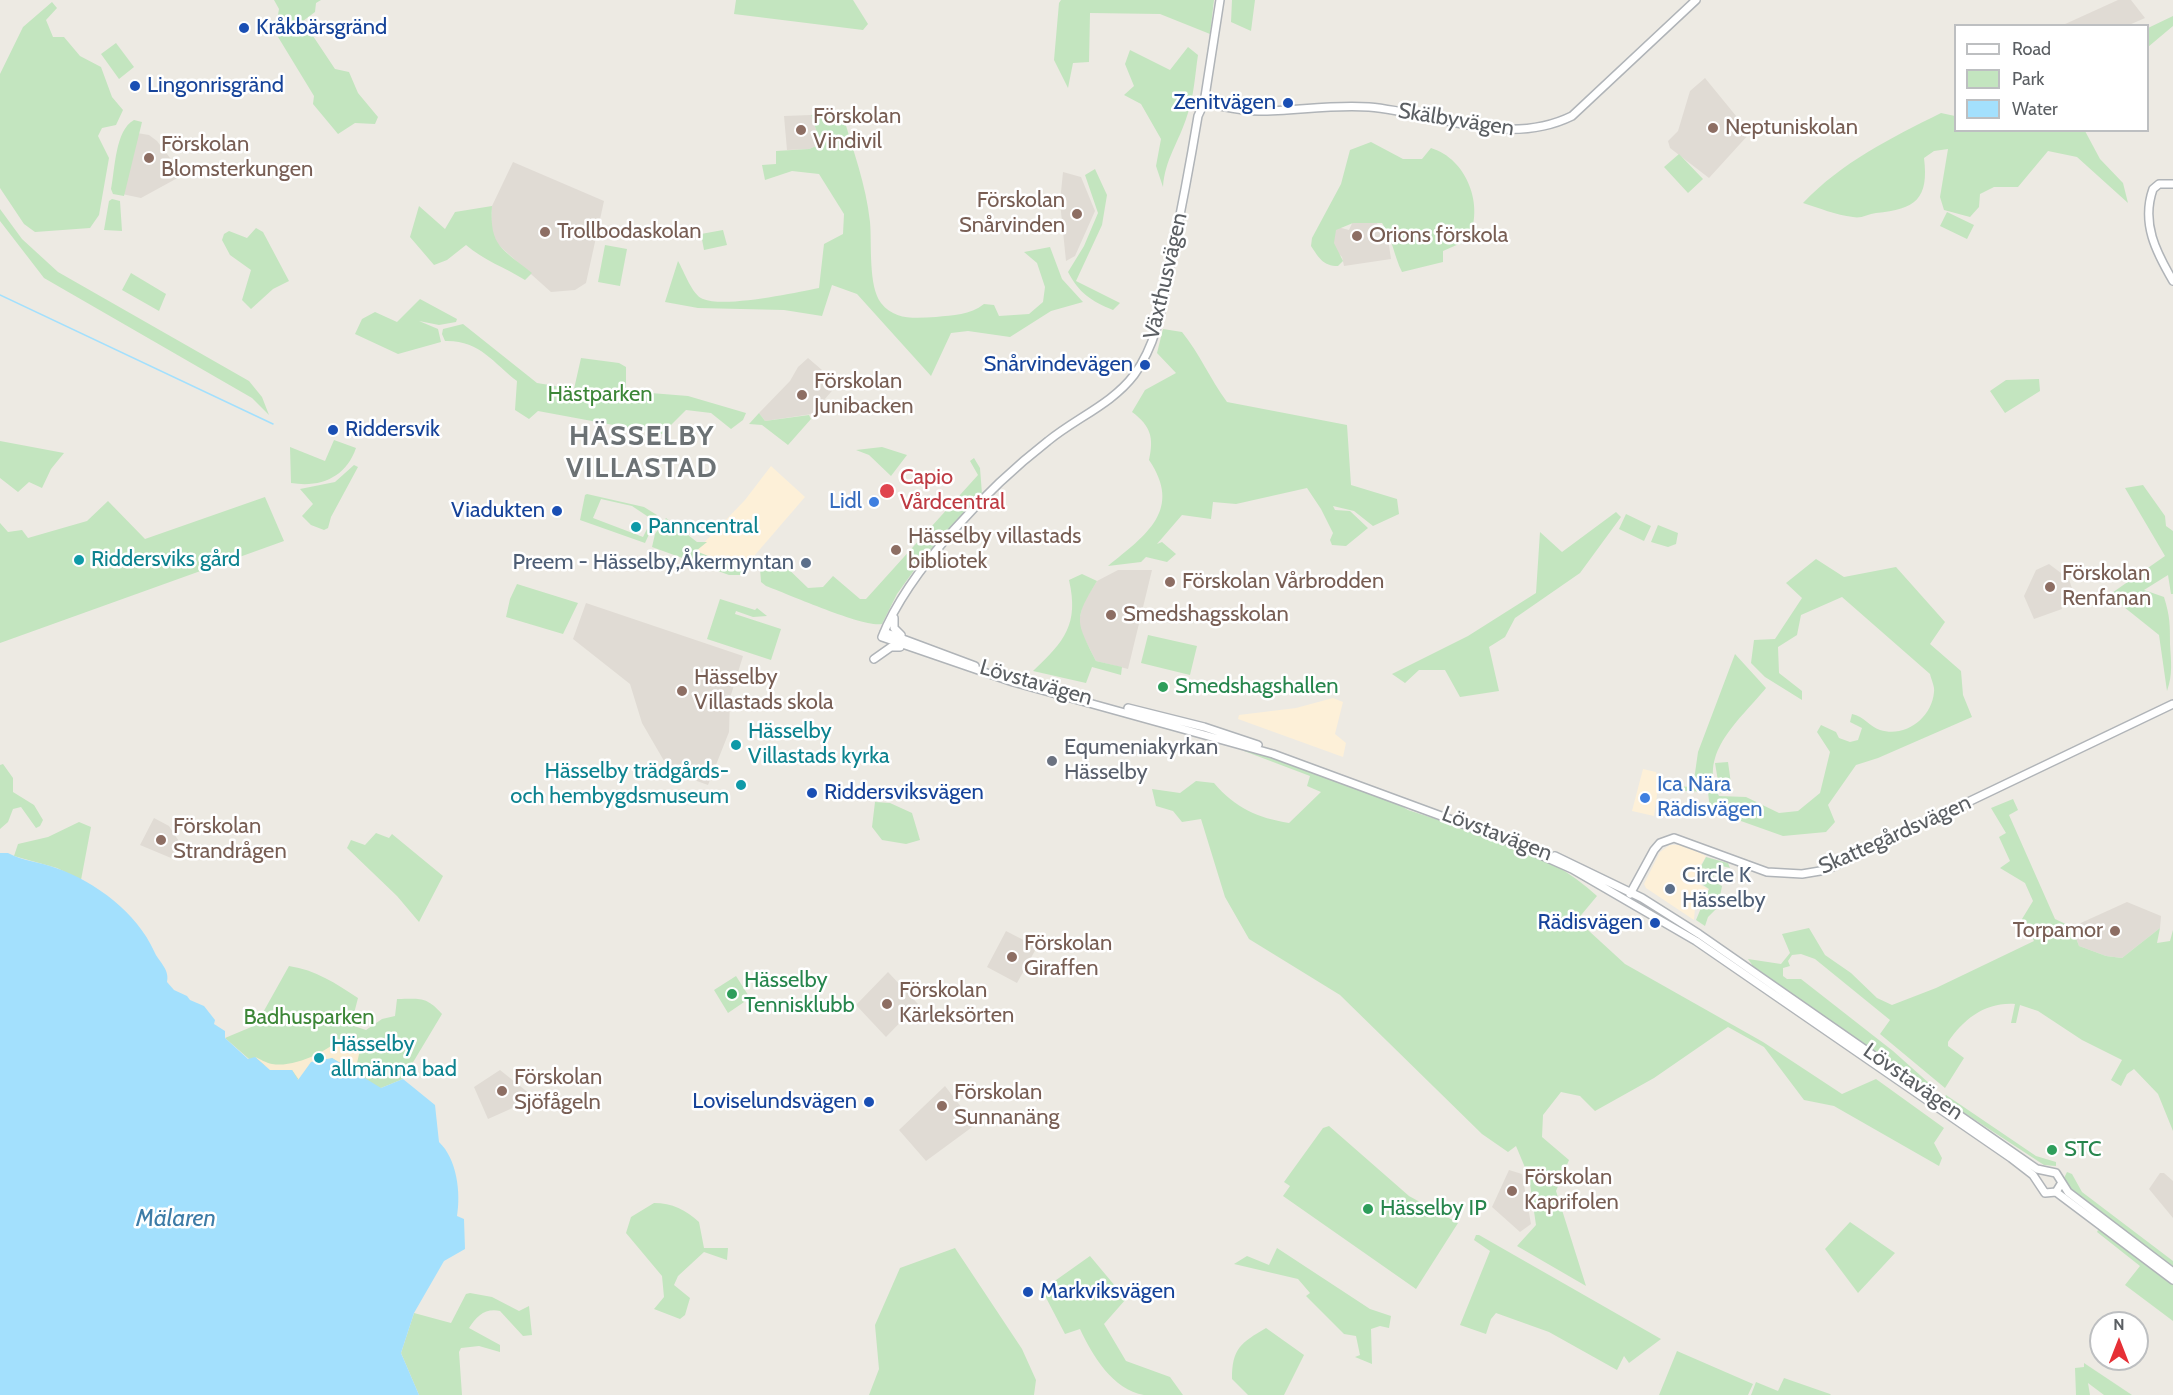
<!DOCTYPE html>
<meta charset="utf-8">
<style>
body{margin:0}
#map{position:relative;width:2173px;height:1395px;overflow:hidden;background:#edeae3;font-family:Cabin,sans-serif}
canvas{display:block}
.legend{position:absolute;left:1954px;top:24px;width:195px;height:108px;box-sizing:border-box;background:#fff;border:2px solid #bdbfc1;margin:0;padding:8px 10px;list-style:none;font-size:18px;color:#5b5f63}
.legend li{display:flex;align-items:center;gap:12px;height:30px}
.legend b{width:30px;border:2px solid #bdbfc1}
.north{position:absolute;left:2089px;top:1311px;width:60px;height:60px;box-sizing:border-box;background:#fff;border:2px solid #bdbfc1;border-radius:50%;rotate:0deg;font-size:16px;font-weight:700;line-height:24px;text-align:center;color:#5b5f63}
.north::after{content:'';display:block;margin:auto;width:21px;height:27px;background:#e63036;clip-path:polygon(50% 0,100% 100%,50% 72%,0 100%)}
</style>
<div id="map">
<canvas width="2173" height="1395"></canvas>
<ul class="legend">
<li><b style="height:8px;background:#fff"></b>Road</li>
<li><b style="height:16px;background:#c3e5bf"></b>Park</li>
<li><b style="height:16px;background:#a3e0fd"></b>Water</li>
</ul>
<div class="north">N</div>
</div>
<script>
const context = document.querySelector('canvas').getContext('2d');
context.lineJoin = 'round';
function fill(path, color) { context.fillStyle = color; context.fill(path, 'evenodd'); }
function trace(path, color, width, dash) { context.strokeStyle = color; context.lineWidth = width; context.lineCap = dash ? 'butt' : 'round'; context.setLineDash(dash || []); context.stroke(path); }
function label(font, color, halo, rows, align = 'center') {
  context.font = font + ' Cabin,sans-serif'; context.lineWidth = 5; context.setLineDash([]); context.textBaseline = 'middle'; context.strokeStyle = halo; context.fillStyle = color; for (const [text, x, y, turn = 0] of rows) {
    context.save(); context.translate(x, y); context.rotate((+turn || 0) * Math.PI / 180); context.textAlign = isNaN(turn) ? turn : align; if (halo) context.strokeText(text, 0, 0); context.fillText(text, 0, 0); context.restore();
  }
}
fill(new Path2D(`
 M771,466L805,497L742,570L696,551L745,500Z
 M1333,698L1343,702L1335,734L1346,743L1343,757L1238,719L1239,715L1296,708Z
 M1643,769L1656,772L1659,781L1654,816L1632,811Z
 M1670,845H1683L1706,856L1693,879L1688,878L1708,889L1695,908L1694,920L1646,888L1644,884L1660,852Z`), '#fdf0d8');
fill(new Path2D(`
 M2118,0H2131L2145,18L2129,25H2063Z
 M1705,78L1750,133L1709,178L1670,148L1668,141L1678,131L1690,91Z
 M811,115L821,144L809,149L787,150L784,116Z
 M137,133L149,135L157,141L183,175L141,198L122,194Z
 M513,162L604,201L586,283L575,290L551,292L494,241L491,224L492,206Z
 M1063,172L1081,177L1095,211L1075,256L1066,261L1060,202Z
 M1364,212L1387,232L1391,259L1344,266L1342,257L1324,240L1330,225L1349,230L1355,217Z
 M808,358L822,370L818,374L820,380L837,385L812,414L765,421L759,413L790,381L798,367Z
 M2049,564L2069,579L2076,601L2061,606L2062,609L2034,619L2024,596L2036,570Z
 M1118,570H1152L1128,669L1096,661L1078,626L1083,603L1097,581Z
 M586,603L743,656L730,698L729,732L708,785L680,775L667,766L642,723L630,684L573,639Z
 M154,818L169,826L182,846L171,858L140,845Z
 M2127,902L2161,916L2160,928L2122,958L2106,956L2079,946L2072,927Z
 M1006,931L1037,947L1017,983L987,967Z
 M888,972L918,1004L886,1037L856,1005Z
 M500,1070L535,1098L488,1119L474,1087Z
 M945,1086L975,1125L926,1161L899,1130Z
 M1509,1170L1522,1174L1531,1224L1520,1232L1492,1207Z
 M2160,1173H2164L2173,1181V1218L2149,1189Z`), '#e0dbd4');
fill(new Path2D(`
 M274,0H321L316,3L315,12L303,21L335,69L349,72L358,93L378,117L375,124L355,123L338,134L313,104L314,96L275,32L279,9Z
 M736,0H853L868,24L863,30L734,14Z
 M1061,0H1214L1210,34L1160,14L1090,13L1089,62L1073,63L1068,88L1054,60L1059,3Z
 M1232,0H1255L1251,31L1231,22Z
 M52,2L57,8L46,20L53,37H64L80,56L101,67L112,97L123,110L116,125L102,128L98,136L109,158L99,215L90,228L35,232L24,224L0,188V74L23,27Z
 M2173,16V26L2148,47V28Z
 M116,43L134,67L119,79L101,54Z
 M1188,47L1198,55C1195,74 1194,97 1187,116C1179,142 1165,159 1163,187L1156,166L1161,139L1141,104L1124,95L1134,86L1125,64L1130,50L1170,70Z
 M838,112L843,115C853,151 866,184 870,222C872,243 868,286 881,303C895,321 916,318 936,317C953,315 970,315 984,304L994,305L999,316L1029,314L1043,302L1045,287L1037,263L1024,252L1050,247L1062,279L1083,302L1051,311L1010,337L968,331L951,333L931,376L857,294L832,285L822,316L784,310L698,308L665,302L678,261C684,271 692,295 703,299C725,308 794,293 819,288L824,244L843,234L844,214L819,174L792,171L765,180L762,165L776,164V151L809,149L821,144L811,115Z
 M1941,113L1955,116L1956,130L2085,131L2100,159L2123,183L2128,203L2077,157L2048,151L2018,187H1994L1980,194L1979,207L1970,217L1944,210L1940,197L1948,149L1934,151L1924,158C1929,199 1916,209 1876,213C1868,214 1861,219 1853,217C1836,215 1819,208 1803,203C1842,162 1891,138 1941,113Z
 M134,120L142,122L124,196L113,194L111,189C115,170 115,130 134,120Z
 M1371,142L1403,159H1422L1431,148C1467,159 1485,206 1468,240L1443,251V262L1402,272C1394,256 1392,237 1382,223H1353L1336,230L1334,243L1343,261L1338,266C1323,266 1319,258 1311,246L1312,238L1341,184L1350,150Z
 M1679,154L1703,179L1688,193L1664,167Z
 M1095,169L1107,195L1102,225L1076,281L1120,303L1113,310C1091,301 1079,293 1068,272L1084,246L1098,213L1085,175Z
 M112,199L120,201L122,231L104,230L109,201Z
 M419,206L445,229L455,212L492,206C489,247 503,249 532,273L525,280C506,268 483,260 466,245L447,260L434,265L410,237Z
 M0,209L22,239L58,272L249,381L262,397L269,415L252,398L44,278L0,221Z
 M1947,212L1974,225L1967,239L1940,226Z
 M256,228L263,232L289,281L273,289L251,309L242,300L251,270L230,255L222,240L224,234L229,231L247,238Z
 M723,230L727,245L704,250L701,234Z
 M605,245L627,249L620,286L598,282Z
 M131,273L166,294L159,311L122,290Z
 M420,299L457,319L456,322L439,325L419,321L438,329L441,342L398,354L355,334L362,319L375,312L397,322Z
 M463,324L537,383L574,389L581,358L619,363L626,367V391L688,396L746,413L743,420L731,429L711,413L686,410L662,434L538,411L529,419L515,410L517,381C493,363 480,340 445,341L442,334L443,329Z
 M1163,329L1182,332C1200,354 1210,379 1227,402L1347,425L1351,485L1397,499L1399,514L1373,526L1354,511L1333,506L1335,510L1350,511L1368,528L1346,546L1332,545L1330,540L1333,533L1321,509L1307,488L1236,504L1213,502L1211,519L1182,515L1157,544L1162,542L1176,554L1167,562L1146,557L1141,562L1108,566C1146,535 1183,510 1149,460C1154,438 1151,426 1132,412L1145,390L1176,373L1157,353Z
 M2039,379L2040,391L2005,413L1990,391L2006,380Z
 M759,413L765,421L809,415L811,419L788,445L762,425L749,424Z
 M334,440L356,448C346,477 321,488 291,483L290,447L325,461Z
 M0,441L64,453L51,469L42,488L29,482L18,492L0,478Z
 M882,447L907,455L891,476L869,455L856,450Z
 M974,458L980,468L982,494L915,569L897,594L882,624C864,628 788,594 766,586L761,582L760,568L768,555L780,561L808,588L823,587L833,576L860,599H866L978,475L970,461Z
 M354,465L358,467L331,517L328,528L324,530L311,525L302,516L313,504L300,489L335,482Z
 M2143,485L2165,516L2166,526L2173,531V594H2171L2168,575L2144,590L2164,597C2170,616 2170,625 2170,644C2171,662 2173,674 2167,691L2159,635L2109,595L2165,556L2125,488Z
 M587,494L644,507L657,515L653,520L632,506L601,499L593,518L643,537L647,529L651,530L645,543L580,520L585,495Z
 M265,497L284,541L0,643V523L8,532L22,530L28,538L87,521L108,501L145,539Z
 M1616,512L1621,517L1580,573L1515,618L1505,637L1489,647L1499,691L1460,697L1445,670H1419L1405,683L1392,674L1468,636L1536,593L1540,532L1562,552Z
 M1626,514L1651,526L1644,541L1619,529Z
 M666,518L697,542H707L696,551L742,570L754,555L745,575H729L652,547L655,534Z
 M1658,525L1678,533L1676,544L1668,547L1651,542Z
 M1816,559L1844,577L1896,567L1945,622L1930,644L1961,671L1963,695L1972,717L1878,758L1856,765L1828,805L1835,822L1826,832L1783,836L1710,810L1708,792L1668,790L1671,786L1693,787L1698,752L1735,654L1766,688C1741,719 1697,753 1719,796L1746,797L1779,813L1798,811L1820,793L1830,752L1817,732L1821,725L1836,732L1839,738L1850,742L1858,740L1862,728L1850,722L1852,714C1864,716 1870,727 1880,730C1905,738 1932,718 1934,692C1935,687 1931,679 1930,674L1842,597L1801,615L1797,635L1778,647L1779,673L1802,691V700L1765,677L1751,663L1754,640L1775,639L1802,598L1786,583Z
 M1082,574L1097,581C1073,620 1076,621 1096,661L1122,667L1121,675L1092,667L1086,683L1033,671C1065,641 1079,624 1069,580Z
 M517,584L578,603L563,634L506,617L510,599Z
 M720,599L755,610L757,608L767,616L753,617L736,611L735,614L781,629L771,660L707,639Z
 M1148,635L1197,646L1190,675L1141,663Z
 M1246,749L1395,802L1408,810C1473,832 1545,847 1597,896L1577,920L1625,964L1763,1042L1842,1094L1876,1079L1944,1128L1934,1143L1942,1158L1939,1166L1834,1106L1804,1100L1764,1047L1728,1027L1654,1078L1595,1111L1580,1096L1561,1092L1543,1115L1542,1137L1569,1160L1556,1191L1586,1286L1517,1246L1536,1225L1529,1177L1516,1146L1508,1152L1482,1134L1340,995L1249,939L1225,897L1201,819L1182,822L1173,811L1156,806L1152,789L1180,793L1196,781L1214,783C1235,808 1258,818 1289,823L1321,792L1307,786L1310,776L1244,751Z
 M1728,762L1732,791L1720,793L1715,763Z
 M3,764L13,778V792L34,805L43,820L40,826L36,828L21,807L13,809L8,822L0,829V765Z
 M2013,799L2018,810L2009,815L2055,919L2072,927L2079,946L2106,956L2122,958L2160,928L2157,943L2170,941L2173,930V1131L2158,1094L2134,1069L2127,1074L2121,1086L2111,1080L2122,1060L2082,1040L2038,1011L2020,1005L2016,1023H2011L2015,1004C1985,1002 1964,1019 1948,1042V1046L1964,1058L1945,1088L1880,1034L1890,1020L1815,959L1801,954L1792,955L1788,961L1790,966L1783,968V976L1787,979H1801L1893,1051L1930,1084H1921L1755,969L1748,959L1781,964L1790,953L1782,934L1809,928L1825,955L1851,973L1877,998L1892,1005L1936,988L2034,941L2022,919L2033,901L2025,883L2000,868L2010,861L1999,837L2006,833L1991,808Z
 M875,802L890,803L912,813L920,840L906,844L882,840L872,827Z
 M79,822L91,827L81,880L57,868L14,856L18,844L48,837Z
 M376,833L389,838L392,834L443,876L419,922L397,896L347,848L351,840L365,845Z
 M1706,857L1728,863L1730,868L1718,865L1712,881L1722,886L1718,907L1708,917L1705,926L1696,920L1709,889L1694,879Z
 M289,966C316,970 335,983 358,998L351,1025L366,1030L382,1019L395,1016L397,999C420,999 426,996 442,1014L403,1079L381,1088L299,1080L249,1059L225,1038L256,1025Z
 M736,976L750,998L728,1013L714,990Z
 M1946,1095L2036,1156L2056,1162V1166L2044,1165L1943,1099Z
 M1329,1126L1409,1196L1458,1223L1416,1289L1283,1196L1290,1186L1284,1182L1323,1128Z
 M2067,1172L2072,1174L2082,1192L2173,1261V1269L2073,1192L2064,1178Z
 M654,1203C672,1203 686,1210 699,1222L704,1248H728L727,1260L704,1252L678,1276L674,1285L690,1298L685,1315L680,1319L654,1309L664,1297L662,1276L626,1233L631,1217Z
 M1850,1222L1895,1253L1858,1293L1825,1249Z
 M2098,1230L2106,1233L2173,1284V1321L2125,1285L2140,1266L2097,1232Z
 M1476,1235H1479L1661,1339L1629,1363L1624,1356L1617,1370L1549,1332L1496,1313L1491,1319L1486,1334L1460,1325L1490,1251L1474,1240Z
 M955,1248L1022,1349L1036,1380L1034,1395H869L879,1369L875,1325L900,1268Z
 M1277,1248L1370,1309L1391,1316L1389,1328L1380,1326L1371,1329L1372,1364L1355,1357L1360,1355L1356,1336L1344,1334L1306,1296L1310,1293L1298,1279L1234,1264L1247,1256L1269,1265Z
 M1090,1256L1126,1299L1104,1324L1126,1361L1170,1377L1183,1395C1170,1395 1157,1395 1144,1395C1113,1390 1092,1355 1080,1329L1065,1334L1042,1290Z
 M470,1293L492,1297L519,1311L529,1306L532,1335L523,1336L500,1311C485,1308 477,1316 469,1328L500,1345V1352L479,1346L461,1348L459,1352L462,1395H419L401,1353L414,1313L451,1323L466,1294Z
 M1266,1328L1304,1355L1284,1395H1248L1232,1379C1232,1348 1241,1343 1266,1328Z
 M1677,1351L1753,1384L1748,1395H1659Z
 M2084,1363L2132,1395H2104L2088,1383L2090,1395H2076L2075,1368L2084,1367Z
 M1784,1378L1830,1394L1831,1395H1751L1756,1382L1778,1391Z`), '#c3e5bf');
fill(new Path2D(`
 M346,1035L362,1041L355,1072L332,1058L299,1080L292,1070H270L255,1057C260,1059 266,1063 272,1064C296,1068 329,1050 346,1035Z`), '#f9ecd2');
fill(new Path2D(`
 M0,853H8C23,861 40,862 56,868C96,882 137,913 154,951C158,961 170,969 167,982L174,990L187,996L190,1000L204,1006L215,1020L214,1024L225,1031V1038L248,1059L255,1057L270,1070H292L298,1080L311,1062L332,1058L381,1088L403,1079L435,1105L439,1142C457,1159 461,1193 457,1216L464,1219L465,1249L444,1261L414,1313L401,1353L419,1395H0Z`), '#a3e0fd');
trace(new Path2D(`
 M0,295L273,424`), '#a3e0fd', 1.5);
const minor = new Path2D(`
 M1220,0L1204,103L1198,116C1190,164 1181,212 1171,259C1163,300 1159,341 1134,375C1112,404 1076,418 1048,441C990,486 909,569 882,637L1013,682L1273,754L1509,841L1572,869L1696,941L2011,1158L2033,1175L2045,1193L2056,1192L2061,1184
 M1204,103C1222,106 1240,111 1259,111C1295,111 1333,104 1369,107C1437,113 1507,148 1572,116L1696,0
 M2173,184H2159L2153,189C2141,223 2156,252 2173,281
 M894,618V628L901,635
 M884,632L975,666
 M874,659L891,647H900
 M1128,708L1204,727L1258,745
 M1555,856L1642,898L1699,934L2037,1169L2056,1173L2068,1192L2173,1272
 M1630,894L1654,850L1660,843L1674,838L1767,872L1802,874L1826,870L2173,704
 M2056,1192L2173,1280`);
trace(minor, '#b0b4b8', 10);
trace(minor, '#fff', 7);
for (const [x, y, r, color] of [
 [244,28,6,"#1a4fb4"],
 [135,86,6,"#1a4fb4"],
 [1288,103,6,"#1a4fb4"],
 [1713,128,6,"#8d6e63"],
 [801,130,6,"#8d6e63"],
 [149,158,6,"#8d6e63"],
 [1077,214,6,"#8d6e63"],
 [545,232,6,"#8d6e63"],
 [1357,236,6,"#8d6e63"],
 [1145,365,6,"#1a4fb4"],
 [802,395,6,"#8d6e63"],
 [333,430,6,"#1a4fb4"],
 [887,491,8,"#e0444e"],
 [874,502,6,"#3f7fe0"],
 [557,511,6,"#1a4fb4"],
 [636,527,6,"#0f9aa8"],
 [896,550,6,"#8d6e63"],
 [79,560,6,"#0f9aa8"],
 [806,563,6,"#5c6f8a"],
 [1170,582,6,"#8d6e63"],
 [2050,587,6,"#8d6e63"],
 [1111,615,6,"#8d6e63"],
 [1163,687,6,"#2e9e5b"],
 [682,691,6,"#8d6e63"],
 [736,745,6,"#0f9aa8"],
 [1052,761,6,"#6b7280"],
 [741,785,6,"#0f9aa8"],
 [812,793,6,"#1a4fb4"],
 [1645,798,6,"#3f7fe0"],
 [161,840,6,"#8d6e63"],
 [1670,889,6,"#5c6f8a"],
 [1655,923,6,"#1a4fb4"],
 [2115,931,6,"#8d6e63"],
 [1012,957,6,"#8d6e63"],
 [732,994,6,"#2e9e5b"],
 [887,1004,6,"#8d6e63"],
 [319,1058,6,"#0f9aa8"],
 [502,1091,6,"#8d6e63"],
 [869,1102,6,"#1a4fb4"],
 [942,1106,6,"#8d6e63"],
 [2052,1150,6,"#2e9e5b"],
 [1512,1191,6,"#8d6e63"],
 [1368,1209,6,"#2e9e5b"],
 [1028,1292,6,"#1a4fb4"]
]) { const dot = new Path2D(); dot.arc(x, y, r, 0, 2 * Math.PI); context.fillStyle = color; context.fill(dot); trace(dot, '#fff', 2); }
label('22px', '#164399', '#fff', [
 ["Kråkbärsgränd",256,28],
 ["Lingonrisgränd",147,86],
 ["Zenitvägen",1276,103,"right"],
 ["Snårvindevägen",1133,365,"right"],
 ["Riddersvik",345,430],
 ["Viadukten",545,511,"right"],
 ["Riddersviksvägen",824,793],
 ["Rädisvägen",1643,923,"right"],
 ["Loviselundsvägen",857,1102,"right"],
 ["Markviksvägen",1040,1292]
], 'left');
label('22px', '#785e54', '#fff', [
 ["Förskolan",813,117],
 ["Vindivil",813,142],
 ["Neptuniskolan",1725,128],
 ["Förskolan",161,145],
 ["Blomsterkungen",161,170],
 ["Förskolan",1065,201,"right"],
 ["Snårvinden",1065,226,"right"],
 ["Trollbodaskolan",557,232],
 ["Orions förskola",1369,236],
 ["Förskolan",814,382],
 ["Junibacken",814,407],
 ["Hässelby villastads",908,537],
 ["bibliotek",908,562],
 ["Förskolan",2062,574],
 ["Renfanan",2062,599],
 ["Förskolan Vårbrodden",1182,582],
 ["Smedshagsskolan",1123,615],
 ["Hässelby",694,678],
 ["Villastads skola",694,703],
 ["Förskolan",173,827],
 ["Strandrågen",173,852],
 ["Torpamor",2103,931,"right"],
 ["Förskolan",1024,944],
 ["Giraffen",1024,969],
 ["Förskolan",899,991],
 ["Kärleksörten",899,1016],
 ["Förskolan",514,1078],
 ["Sjöfågeln",514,1103],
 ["Förskolan",954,1093],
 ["Sunnanäng",954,1118],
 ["Förskolan",1524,1178],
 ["Kaprifolen",1524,1203]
], 'left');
label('22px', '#5b5f63', '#fff', [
 ["Skälbyvägen",1456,120,9],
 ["Växthusvägen",1166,276,-77],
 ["Lövstavägen",1036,683,16],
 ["Lövstavägen",1497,834,21],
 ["Skattegårdsvägen",1895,835,-24],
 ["Lövstavägen",1913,1082,35]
]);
label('22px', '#3c8637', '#fff', [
 ["Hästparken",600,395],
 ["Badhusparken",309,1018]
]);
label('22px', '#be3a42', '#fff', [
 ["Capio",900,478],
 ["Vårdcentral",900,503]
], 'left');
label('22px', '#366cbe', '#fff', [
 ["Lidl",862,502],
 ["Ica Nära",1657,785,"left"],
 ["Rädisvägen",1657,810,"left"]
], 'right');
label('22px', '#0d838f', '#fff', [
 ["Panncentral",648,527],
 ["Riddersviks gård",91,560],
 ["Hässelby",748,732],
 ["Villastads kyrka",748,757],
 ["Hässelby trädgårds-",729,772,"right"],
 ["och hembygdsmuseum",729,797,"right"],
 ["Hässelby",331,1045],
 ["allmänna bad",331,1070]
], 'left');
label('22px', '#4e5e75', '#fff', [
 ["Preem - Hässelby,Åkermyntan",794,563],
 ["Circle K",1682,876,"left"],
 ["Hässelby",1682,901,"left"]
], 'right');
label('22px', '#27864d', '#fff', [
 ["Smedshagshallen",1175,687],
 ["Hässelby",744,981],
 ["Tennisklubb",744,1006],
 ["STC",2064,1150],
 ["Hässelby IP",1380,1209]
], 'left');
label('22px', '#5b616d', '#fff', [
 ["Equmeniakyrkan",1064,748],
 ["Hässelby",1064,773]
], 'left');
label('italic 24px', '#3d7ca7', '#fff', [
 ["Mälaren",176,1219]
]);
context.letterSpacing = '1.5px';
label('bold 28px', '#6c7275', '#fff', [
 ["HÄSSELBY",642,437],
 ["VILLASTAD",642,469]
]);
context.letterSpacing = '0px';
</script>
